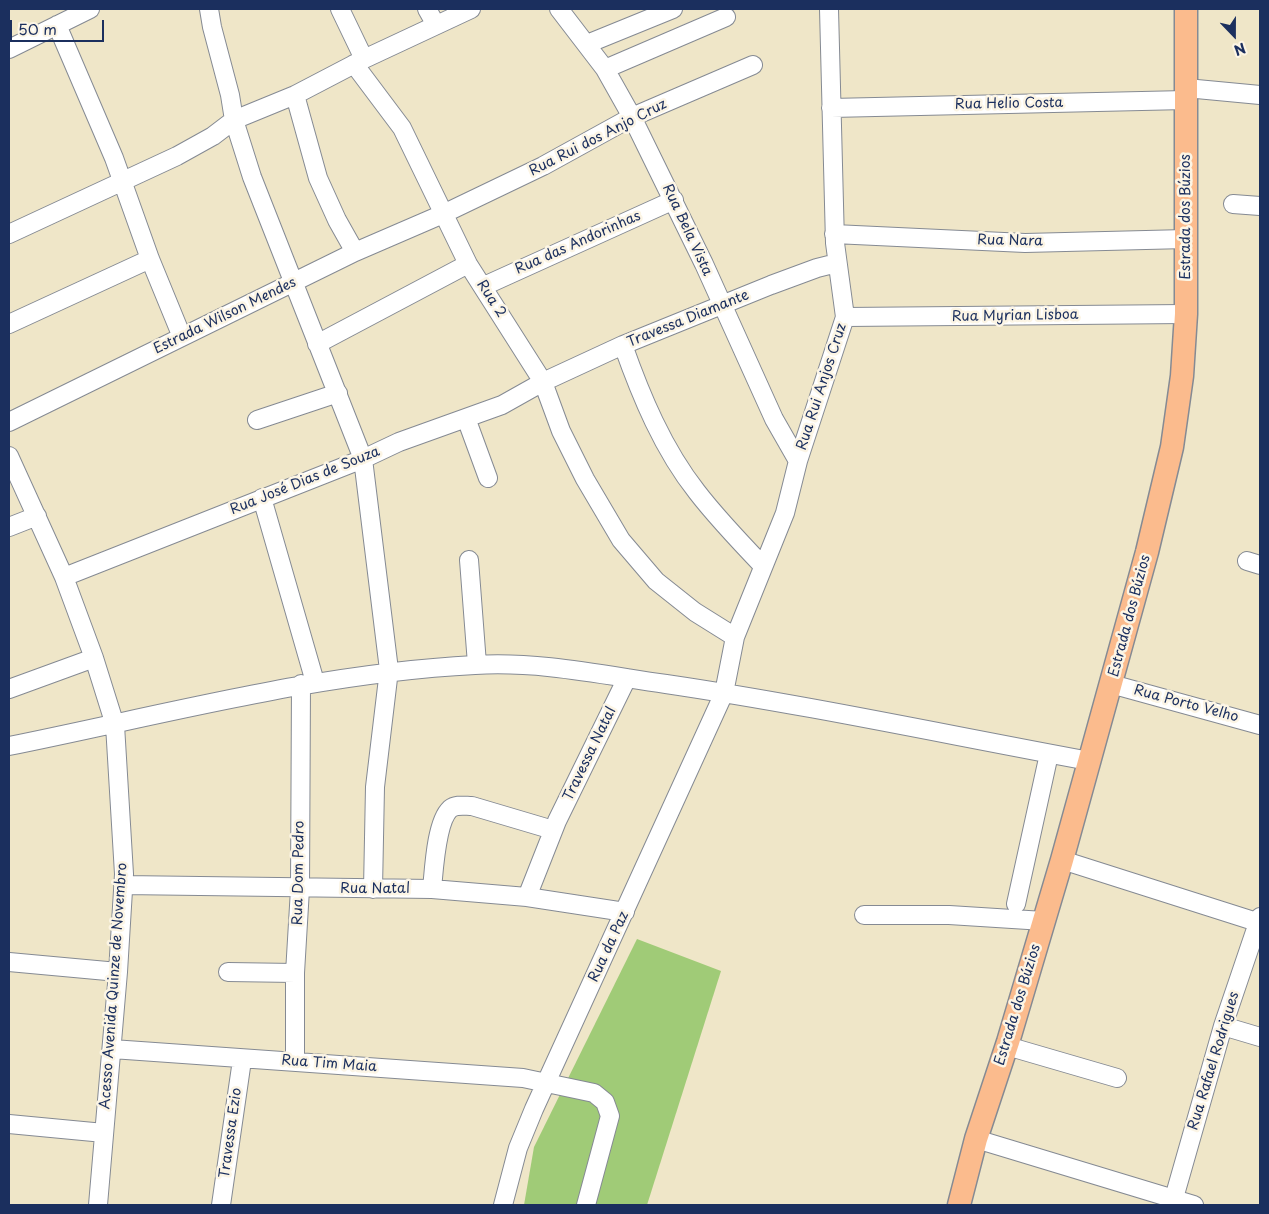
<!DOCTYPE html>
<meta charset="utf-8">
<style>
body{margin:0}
#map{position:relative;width:1269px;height:1214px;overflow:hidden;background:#efe6c8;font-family:"Playpen Sans",sans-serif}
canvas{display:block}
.frame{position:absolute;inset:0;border:10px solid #1b2f5e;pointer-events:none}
.north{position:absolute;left:1209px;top:10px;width:50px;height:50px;-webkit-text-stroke:4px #fcf5e5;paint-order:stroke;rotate:158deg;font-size:14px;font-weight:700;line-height:20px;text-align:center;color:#1b2f5e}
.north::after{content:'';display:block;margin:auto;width:18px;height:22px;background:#1b2f5e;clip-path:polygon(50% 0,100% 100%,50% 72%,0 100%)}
.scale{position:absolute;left:10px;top:20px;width:94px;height:22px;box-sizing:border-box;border:2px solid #1b2f5e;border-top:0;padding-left:6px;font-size:15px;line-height:18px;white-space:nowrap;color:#1b2f5e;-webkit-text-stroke:4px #fcf5e5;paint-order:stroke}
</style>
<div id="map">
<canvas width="1269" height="1214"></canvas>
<div class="frame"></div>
<div class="north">N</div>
<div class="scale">50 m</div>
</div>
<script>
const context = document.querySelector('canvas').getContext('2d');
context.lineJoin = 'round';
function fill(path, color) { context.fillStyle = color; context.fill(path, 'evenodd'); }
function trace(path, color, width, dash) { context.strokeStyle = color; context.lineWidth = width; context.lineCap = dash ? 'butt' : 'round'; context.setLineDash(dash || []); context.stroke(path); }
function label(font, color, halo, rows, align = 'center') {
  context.font = font + ' "Playpen Sans",sans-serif'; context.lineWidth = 5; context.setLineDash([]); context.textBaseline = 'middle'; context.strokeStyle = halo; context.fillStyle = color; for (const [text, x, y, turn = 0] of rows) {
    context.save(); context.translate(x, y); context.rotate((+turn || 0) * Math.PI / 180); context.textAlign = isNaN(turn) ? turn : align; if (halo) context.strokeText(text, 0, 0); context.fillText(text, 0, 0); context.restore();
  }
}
fill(new Path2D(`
 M637,939L721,971L647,1205H524L534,1147Z`), '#a0cb77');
const minor = new Path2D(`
 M209,9L212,27L230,95L234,120L252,177L363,459L389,670L375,787L373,889
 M340,9L364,59
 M427,9L436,25
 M559,9L605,69L632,117L704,264L774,419L798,461
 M57,25L114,158L150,259L182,337
 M587,44L673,9
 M9,49L90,9
 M354,64L402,128L468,264L543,382L561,431L585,479L621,540L656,581L695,612L735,637
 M605,69L726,17
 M1186,88L1260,95
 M295,95L318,178L337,220L355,252
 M831,108L1186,100
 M1233,204L1260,206
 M9,234L177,156L213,136L234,120L295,95L364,59L471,9
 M834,234L1025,243L1186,239
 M484,286L674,200
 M845,317L1186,314
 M9,324L150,259
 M317,344L468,264
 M623,345C641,396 663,449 697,492C717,518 740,542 763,566
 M466,418L488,478
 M257,420L338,393
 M9,422L355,252L443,214L543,166L632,117L753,65
 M9,456L64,577L94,658L115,725L124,874L118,972L98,1205
 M262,498L315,682
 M9,527L37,516
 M469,560L477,664
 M1247,561L1260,565
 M64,577L363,459L399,442L502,405L543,382L623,345L771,285L817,268L837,263
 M1111,684L1260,725
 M9,689L94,658
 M9,746C163,715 317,673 475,665C539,661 603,675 666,684C808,705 948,735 1089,761
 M1062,860L1260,923
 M123,885L432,889L527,897L625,912
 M432,889C434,870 436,822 450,809C456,804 465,806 472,806L553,830
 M527,897L557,821L627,678
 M1016,904L1049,754
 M864,915H949L1044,921
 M9,962L118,972
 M228,972L295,973
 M1223,1026L1260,1037
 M1007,1046L1117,1078
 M112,1049L523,1078L594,1093L605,1102L610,1116L586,1205
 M295,1061V973L300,889L301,684
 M9,1124L104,1133
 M976,1139L1194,1205
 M221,1205L242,1060
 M503,1205L518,1148L534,1109L724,693L735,637L785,513L798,461L845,317L835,243L829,9
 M1172,1205L1223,1026L1260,917`);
const major = new Path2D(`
 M959,1205L976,1139L1008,1042L1062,860L1147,552L1172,447L1182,376L1186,314V9`);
trace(minor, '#858a93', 20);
trace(major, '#858a93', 25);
trace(minor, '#fff', 18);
trace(major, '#fbbb8d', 22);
label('14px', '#1b2f5e', '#fcf5e5', [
 ["Rua Helio Costa",1009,104,-1],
 ["Rua Rui dos Anjo Cruz",598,138,-27],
 ["Estrada dos Búzios",1186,217,-90],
 ["Rua Bela Vista",687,230,65],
 ["Rua Nara",1010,241,1],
 ["Rua das Andorinhas",578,243,-24],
 ["Rua 2",491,299,57],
 ["Estrada Wilson Mendes",225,316,-26],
 ["Rua Myrian Lisboa",1015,316,-1],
 ["Travessa Diamante",688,319,-22],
 ["Rua Rui Anjos Cruz",822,387,-72],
 ["Rua José Dias de Souza",305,481,-22],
 ["Estrada dos Búzios",1130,616,-75],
 ["Rua Porto Velho",1186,704,15],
 ["Travessa Natal",590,754,-64],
 ["Rua Dom Pedro",299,873,-89],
 ["Rua Natal",375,889],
 ["Rua da Paz",609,947,-65],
 ["Acesso Avenida Quinze de Novembro",114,986,-86],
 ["Estrada dos Búzios",1018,1005,-73],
 ["Rua Rafael Rodrigues",1214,1061,-73],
 ["Rua Tim Maia",329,1064,4],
 ["Travessa Ezio",231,1133,-82]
]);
</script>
